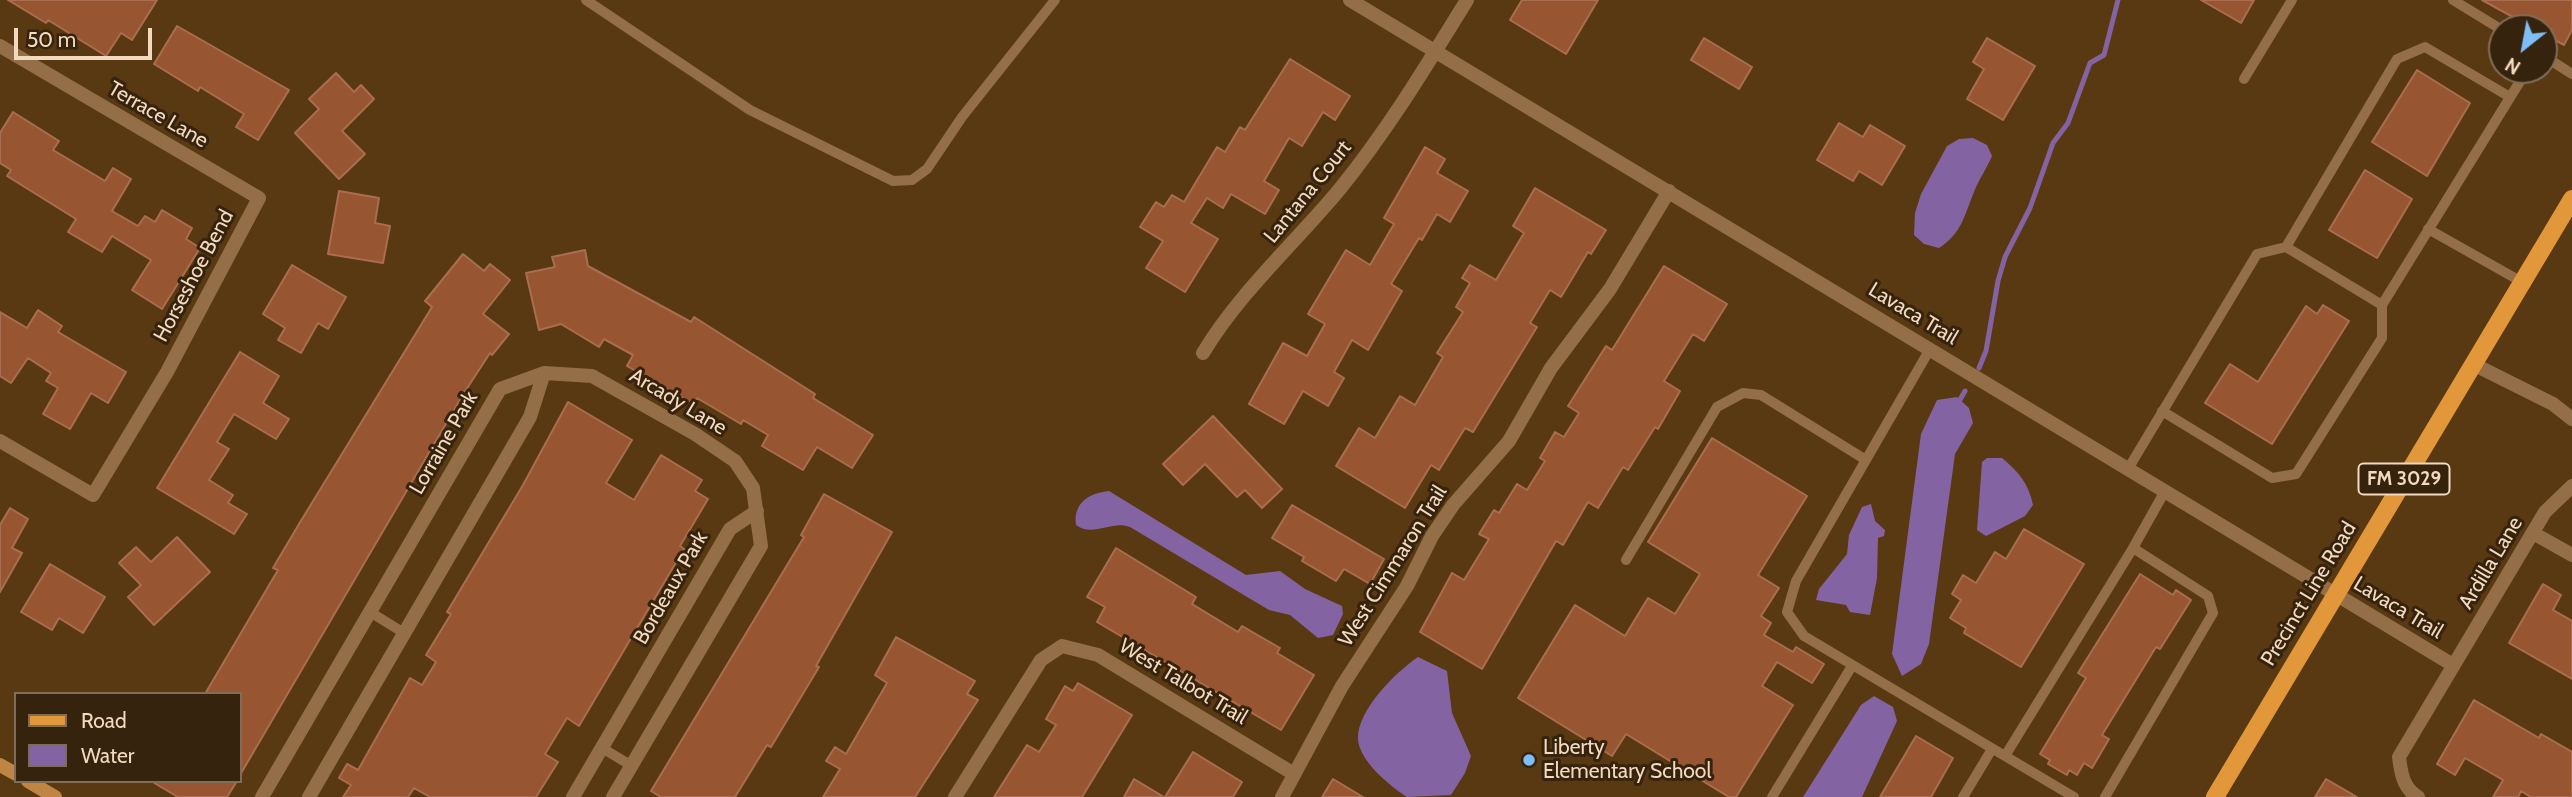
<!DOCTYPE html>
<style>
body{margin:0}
#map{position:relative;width:2572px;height:797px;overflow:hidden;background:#593911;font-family:Cabin,sans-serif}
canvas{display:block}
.legend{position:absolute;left:14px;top:692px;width:228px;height:91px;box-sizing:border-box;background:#36230e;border:2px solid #816c55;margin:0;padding:9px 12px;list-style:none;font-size:21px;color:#f2d9bf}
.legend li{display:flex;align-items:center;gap:14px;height:35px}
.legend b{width:35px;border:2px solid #816c55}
.north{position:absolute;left:2488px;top:14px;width:70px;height:70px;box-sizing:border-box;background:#36230e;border:2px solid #816c55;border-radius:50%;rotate:211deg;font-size:19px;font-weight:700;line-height:28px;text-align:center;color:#f2d9bf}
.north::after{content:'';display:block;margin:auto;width:24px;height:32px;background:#7dbef9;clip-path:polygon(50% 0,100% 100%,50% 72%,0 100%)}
.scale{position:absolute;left:14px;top:28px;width:138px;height:32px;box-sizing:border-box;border:4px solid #f2d9bf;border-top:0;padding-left:9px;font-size:21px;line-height:24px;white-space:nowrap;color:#f2d9bf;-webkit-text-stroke:5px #36230e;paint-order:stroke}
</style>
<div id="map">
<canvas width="2572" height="797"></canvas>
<ul class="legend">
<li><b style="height:9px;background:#e2973b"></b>Road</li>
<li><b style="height:19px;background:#8463a2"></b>Water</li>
</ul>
<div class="north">N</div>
<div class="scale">50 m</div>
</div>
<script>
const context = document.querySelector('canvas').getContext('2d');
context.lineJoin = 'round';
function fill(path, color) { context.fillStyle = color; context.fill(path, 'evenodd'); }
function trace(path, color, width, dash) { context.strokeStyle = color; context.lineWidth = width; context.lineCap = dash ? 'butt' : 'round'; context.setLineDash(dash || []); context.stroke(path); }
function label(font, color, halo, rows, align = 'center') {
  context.font = font + ' Cabin,sans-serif'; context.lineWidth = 6; context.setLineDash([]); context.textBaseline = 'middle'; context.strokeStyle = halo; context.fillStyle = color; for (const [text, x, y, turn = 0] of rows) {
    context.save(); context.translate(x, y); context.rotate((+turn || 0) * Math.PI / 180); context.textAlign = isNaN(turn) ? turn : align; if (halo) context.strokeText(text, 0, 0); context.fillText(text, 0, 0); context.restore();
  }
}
fill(new Path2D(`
 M1973,138L1987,145L1992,156C1987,168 1979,179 1974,192C1964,216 1962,233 1939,248L1924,244L1914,235L1915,213L1921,194L1947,146L1959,139Z
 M1957,397L1969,408L1973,423L1955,454L1929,644L1921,664L1902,676L1892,654L1921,434L1937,400Z
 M1987,458H2002C2018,471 2029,484 2033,505L2025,516L1986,536L1977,530L1982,462Z
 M1109,491L1246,575L1280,571L1305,589L1342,606L1343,614L1333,635L1318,638L1290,615L1269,610L1130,527C1111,520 1093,538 1076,525C1073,503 1089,493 1109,491Z
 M1871,504L1875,521L1885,530L1884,536L1878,538L1877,578L1870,615L1850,612L1846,605L1816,600L1819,589L1847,554L1849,535L1862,507Z
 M1418,657L1447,671L1452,713L1471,756L1465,773L1451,795L1407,797C1390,786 1359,761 1358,739C1357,710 1396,672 1418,657Z
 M1874,696L1893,707L1897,721L1862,797H1803L1861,705Z`), '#8463a2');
trace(new Path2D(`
 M1979,368L1986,351L1998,281L2005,257L2030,208L2053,143L2068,123L2090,63L2104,55L2118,0
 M1957,405L1965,391`), '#8463a2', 5);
const building = new Path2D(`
 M8,0H157L132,40L121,33L106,56L48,20L46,23Z
 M1522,0H1598L1566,54L1510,20Z
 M2201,0H2254L2241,23Z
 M2482,0H2572V30L2564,45L2544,34V28H2533Z
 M177,26L289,90L258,140L236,127L244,114L200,87L198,91L154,64Z
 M1704,38L1752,67L1739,89L1691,60Z
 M1987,38L2035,66L2003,120L1967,99L1984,69L1973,62Z
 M1290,59L1350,96L1335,120L1323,112L1302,146L1289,138L1264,181L1279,190L1265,214L1231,194L1223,208L1207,198L1191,223L1218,239L1185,292L1146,268L1163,241L1140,227L1156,202L1164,207L1172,195L1184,202L1217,147L1225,152L1240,127L1245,130Z
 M2417,70L2470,103L2427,176L2372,142Z
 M336,73L354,92L361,85L374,99L342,131L365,154L339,179L295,133L319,109L309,99Z
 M13,112L59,141L53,150L105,181L113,168L131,179L112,211L138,226L145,216L155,222L162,210L192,228L186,239L200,248L162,309L132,290L151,260L112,236L102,252L68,232L76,219L7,176L11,170L0,163V133Z
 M1839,123L1863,137L1870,125L1905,146L1882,185L1859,171L1853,181L1817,160Z
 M1425,147L1445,159L1437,173L1468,191L1450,222L1437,214L1422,240L1419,238L1391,284L1402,291L1368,350L1352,340L1334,372L1344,378L1328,406L1303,391L1284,424L1249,404L1283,343L1307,356L1325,324L1308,314L1346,250L1370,265L1394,224L1384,218Z
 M2365,170L2412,199L2377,258L2329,230Z
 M1535,188L1606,230L1591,254L1588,252L1561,297L1550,290L1530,323L1537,327L1473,432L1465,428L1439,470L1431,465L1405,508L1336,466L1359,428L1375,438L1400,396L1415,405L1443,357L1437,353L1463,312L1456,307L1470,283L1462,278L1470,265L1496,280L1524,233L1513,226Z
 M339,191L379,198L375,223L390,226L383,263L328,254Z
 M585,250L588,266L691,322L694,317L815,394L813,398L873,435L852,468L817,447L803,470L762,446L768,435L743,420L741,424L697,398L694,404L627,366L633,355L604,339L599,347L561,324L539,330L526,273L555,267L552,257Z
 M463,254L484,271L490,264L510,280L483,314L509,334L492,355L490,353L464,393L240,775V694H205L278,570L273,568L299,524L432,307L425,301Z
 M292,265L346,297L328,329L318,323L301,353L278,340L285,328L263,314Z
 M1664,266L1727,304L1704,341L1693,334L1664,381L1680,391L1658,429L1655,427L1628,470L1623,467L1598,508L1588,502L1563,545L1556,541L1482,669L1420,632L1452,573L1464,580L1489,539L1479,534L1494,510L1499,513L1517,484L1527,490L1545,461L1540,458L1555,432L1564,437L1579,413L1568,406L1606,346L1612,350Z
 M2323,305L2349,321L2272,444L2205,403L2230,364L2258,382L2306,306L2317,314Z
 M38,310L62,326L58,332L126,372L108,403L91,393L70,429L43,414L58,388L46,381L51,373L28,358L11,383L0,376V312L27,328Z
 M240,352L279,376L263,403L289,419L276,439L234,414L217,442L229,449L209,480L233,495L228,503L247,514L234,534L157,488Z
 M568,402L632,440L606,483L634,500L661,455L702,480L695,491L708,499L680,546L684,549L579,726L567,718L545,754L558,762L536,797H430L414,788L408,797H343L351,785L339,778L347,764L358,770L410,678L422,685L436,662L426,655L451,614L447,612L523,485Z
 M1213,416L1282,489L1262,508L1245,490L1237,497L1205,464L1183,485L1163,464Z
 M1712,438L1807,496L1758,575L1779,588L1761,616L1771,623L1764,635L1793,652L1796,647L1824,664L1812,683L1777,662L1762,686L1793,705L1736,797H1729L1626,734L1612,756L1518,698L1575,605L1625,636L1648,598L1675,614L1700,574L1648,542Z
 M824,494L892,532L816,666L819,667L771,747L767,745L735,797H661L651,791L804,537L801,535Z
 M1292,505L1384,559L1370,584L1344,569L1336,581L1302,561L1304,557L1272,538Z
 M10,508L28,519L12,548L22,553L0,592V525Z
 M2024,529L2084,564L2021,667L1964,633L1966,628L1950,618L1961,600L1952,594L1963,575L1976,583L1995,552L2006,559Z
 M177,537L210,572L154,625L128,597L141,585L119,563L136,547L151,562Z
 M1116,548L1196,597L1192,604L1238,632L1242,626L1280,648L1277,653L1314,675L1281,730L1097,622L1105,607L1087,597Z
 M50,564L105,597L83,633L59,618L52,630L21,612Z
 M2140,574L2173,595L2176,590L2191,600L2160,649L2156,647L2102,735L2109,739L2092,768L2084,763L2077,775L2069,770L2067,775L2048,764L2050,760L2040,754L2086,678L2078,673Z
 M2543,584L2561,595L2553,610L2572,621V679L2509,643Z
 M896,637L975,681L967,694L978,700L915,797H823L840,769L826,761L835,747L846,754L887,683L875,675Z
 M1078,683L1132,715L1082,797H994L1027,745L1039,752L1056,725L1046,719L1065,686L1073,691Z
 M2474,700L2539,738L2541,734L2572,752V797H2531L2521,791L2518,797H2493L2503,780L2465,758L2455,775L2437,764Z
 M1916,736L1953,758L1931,797H1880Z
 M1193,752L1242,782L1233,797H1165Z
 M1134,779L1164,797H1124Z
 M1333,779L1363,797H1322Z
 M2326,779L2357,797H2315Z
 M151,781H237L227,797H178Z`);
fill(building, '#985531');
trace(building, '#a96d4f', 2);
trace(new Path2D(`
 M586,0L750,110L893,181L912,180L927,169L962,117L1055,0
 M2453,0L2502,30
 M2544,56L2572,74
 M2244,79L2292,0
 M2428,229L2522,282
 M2286,247L2382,305
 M1930,349L1796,581L1787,612L1804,636L2005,756L2133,548L2208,596L2213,613L2105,797
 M2162,411L2272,478L2296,474L2382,338V305L2527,70
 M2128,469L2257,254L2286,247L2397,59L2425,47L2510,97
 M2133,548L2165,491
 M1626,560L1717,407L1743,393L1761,395L1866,460
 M370,612L404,633
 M602,748L632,766
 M2005,756L2074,797
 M1772,797L1852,666
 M1963,797L1992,749`), '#936e46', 10);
trace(new Path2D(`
 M1350,0L2453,665
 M0,46L259,198L167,372L93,495L0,441
 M1203,353C1239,293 1294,244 1339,190C1387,131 1427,65 1467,0
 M2473,364L2553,404L2572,419
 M2533,533L2572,555
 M262,797L500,389L544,373L592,376L695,434L735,461L753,488L761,546L613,797
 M309,797L530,417L544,373
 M573,797L730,529L757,511
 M955,797L1041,660L1062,646L1098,655L1294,774
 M1282,797L1342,686L1407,586L1432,536L1453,505L1509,441L1551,368L1610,289L1669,191
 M2418,797C2403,788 2401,773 2399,757L2545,512L2572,486`), '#936e46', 14);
trace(new Path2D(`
 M0,765L16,774
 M28,781L55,797`), '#c08542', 14);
trace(new Path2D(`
 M2215,797L2572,199`), '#e2973b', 18);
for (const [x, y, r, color] of [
 [1529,760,7,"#7dbef9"]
]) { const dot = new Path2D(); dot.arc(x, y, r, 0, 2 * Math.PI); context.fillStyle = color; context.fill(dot); trace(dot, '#36230e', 2.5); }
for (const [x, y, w] of [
 [2404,479,91]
]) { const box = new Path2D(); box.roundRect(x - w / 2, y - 15.5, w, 31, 5); context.fillStyle = '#36230e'; context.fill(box); trace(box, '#f2d9bf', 2); }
label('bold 19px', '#f2d9bf', null, [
 ["FM 3029",2404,479]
]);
label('21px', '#f2d9bf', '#36230e', [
 ["Terrace Lane",158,115,30],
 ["Lantana Court",1308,192,-51],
 ["Horseshoe Bend",194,276,-62],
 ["Lavaca Trail",1913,314,31],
 ["Arcady Lane",678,402,31],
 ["Lorraine Park",444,443,-60],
 ["Ardilla Lane",2491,563,-59],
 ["West Cimmaron Trail",1393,566,-58],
 ["Bordeaux Park",671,588,-60],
 ["Precinct Line Road",2309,594,-59],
 ["Lavaca Trail",2398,608,31],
 ["West Talbot Trail",1183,682,31]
]);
label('21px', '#f2d9bf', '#36230e', [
 ["Liberty",1543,748],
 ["Elementary School",1543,772]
], 'left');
</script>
